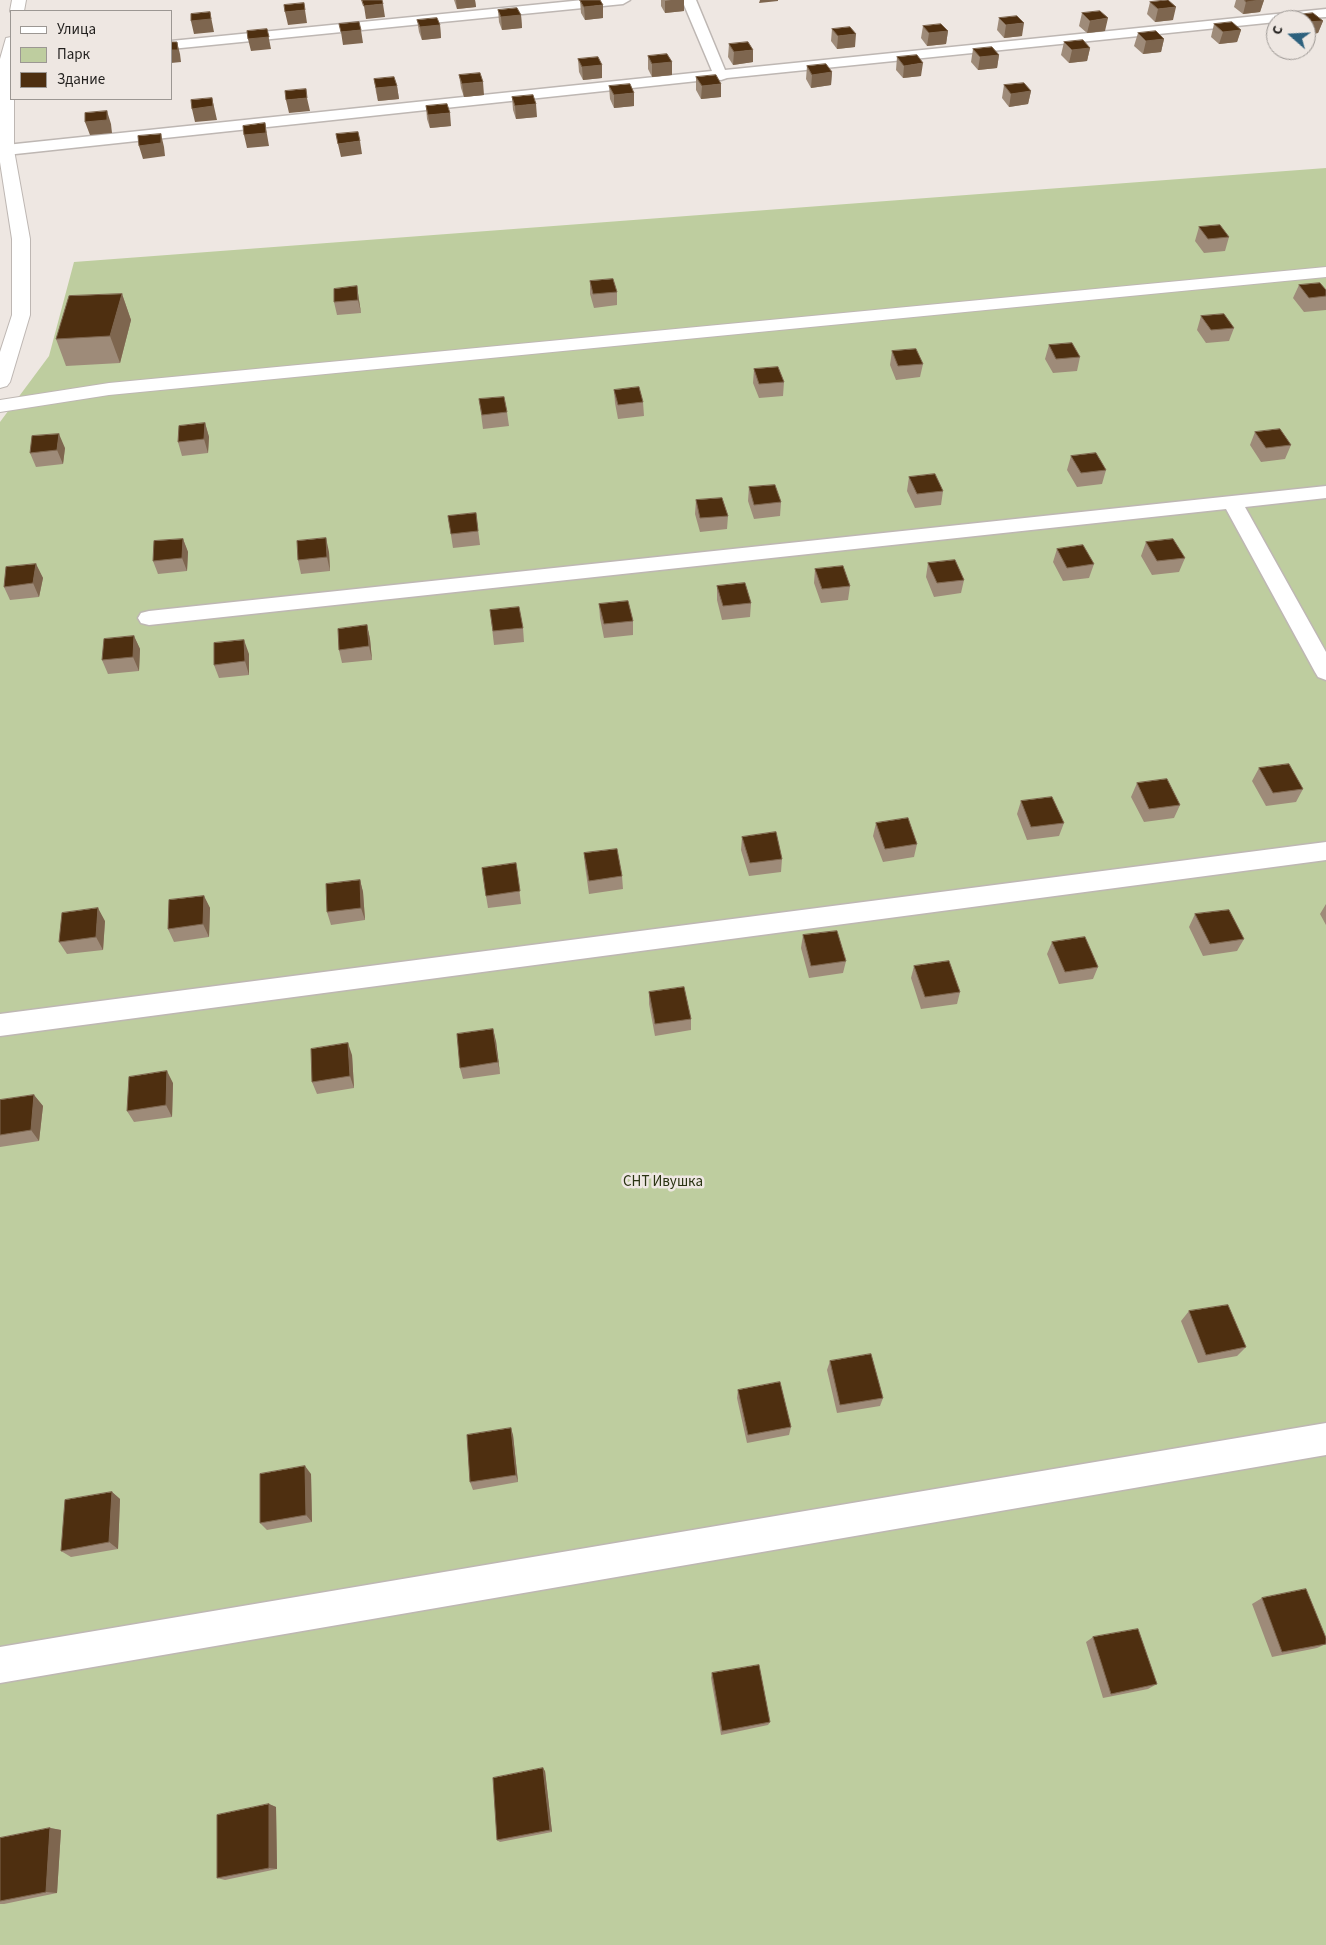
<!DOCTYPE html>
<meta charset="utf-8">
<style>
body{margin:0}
#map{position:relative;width:1326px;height:1945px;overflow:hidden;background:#eee7e2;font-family:"Source Sans 3",sans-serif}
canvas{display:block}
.legend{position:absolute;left:10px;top:10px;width:162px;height:90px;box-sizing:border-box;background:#eee7e2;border:1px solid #9c9793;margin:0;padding:6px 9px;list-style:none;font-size:15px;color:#211f1d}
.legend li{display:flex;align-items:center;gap:10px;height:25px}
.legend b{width:25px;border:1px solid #9c9793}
.north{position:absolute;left:1266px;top:10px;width:50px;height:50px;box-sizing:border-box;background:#eee7e2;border:1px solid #9c9793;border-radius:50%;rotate:289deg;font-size:14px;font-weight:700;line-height:20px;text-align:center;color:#211f1d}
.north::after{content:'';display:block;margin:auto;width:18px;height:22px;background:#2d617e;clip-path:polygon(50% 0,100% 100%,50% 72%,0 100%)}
</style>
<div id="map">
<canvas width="1326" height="1945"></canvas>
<ul class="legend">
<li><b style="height:6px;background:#fff"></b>Улица</li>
<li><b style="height:14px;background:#becd9f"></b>Парк</li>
<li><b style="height:14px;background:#4e2f10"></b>Здание</li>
</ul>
<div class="north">С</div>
</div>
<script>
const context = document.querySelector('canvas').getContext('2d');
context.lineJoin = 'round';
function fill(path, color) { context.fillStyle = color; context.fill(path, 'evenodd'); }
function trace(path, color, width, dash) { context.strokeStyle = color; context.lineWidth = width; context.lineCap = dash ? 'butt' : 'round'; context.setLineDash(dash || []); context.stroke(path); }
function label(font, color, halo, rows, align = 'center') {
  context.font = font + ' "Source Sans 3",sans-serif'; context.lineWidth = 5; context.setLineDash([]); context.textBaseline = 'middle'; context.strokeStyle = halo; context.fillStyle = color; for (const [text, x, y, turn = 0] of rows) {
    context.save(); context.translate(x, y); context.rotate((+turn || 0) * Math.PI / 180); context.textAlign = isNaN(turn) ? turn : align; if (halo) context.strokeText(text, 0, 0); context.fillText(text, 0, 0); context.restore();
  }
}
fill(new Path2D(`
 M1326,168V1945H0V422L49,356L74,262Z`), '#becd9f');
const lane = new Path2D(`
 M583,0H630L623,4L171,49V41Z
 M682,0H696L725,70L1326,9V17L1276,20V22L727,78L721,80L716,79L6,155L0,152L1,147L6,145L712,71Z
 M1326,486V498L1245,507L1326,652V680L1318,677L1315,672L1226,509L149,625L141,623L138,618L141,613L149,611Z
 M1326,842V860L0,1036V1014Z
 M1326,1423V1455L0,1683V1647Z`);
const street = new Path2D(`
 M12,0H26L24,11H11V13L10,11Z
 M11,37V99H14V150L30,239V315L10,382L7,386L0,388V352L12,315V239L0,162V59L6,38Z
 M1326,267V277L109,395L0,412V400L109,383Z`);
trace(lane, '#beb7b3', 3);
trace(street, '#beb7b3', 2);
fill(lane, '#fff');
fill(street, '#fff');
fill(new Path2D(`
 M454,0H475L476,7L457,9Z
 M580,0L603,18L585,20L581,13Z
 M661,0H684V11L665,13L661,6Z
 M1236,0H1264L1260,12L1243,14L1234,7Z
 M1150,2L1173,20L1155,22L1147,14Z
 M498,10L521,15L522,28L502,30L499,22Z
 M1082,13L1105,31L1087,33L1079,26Z
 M1296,15L1323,21L1318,33L1306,35V20H1294Z
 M999,18L1022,36L1004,38L997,30Z
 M417,20L440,25L441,38L422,40L419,32Z
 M1214,24L1241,30L1237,42L1219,44L1211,37Z
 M923,26L948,31L946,44L927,46L921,38Z
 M832,29L855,47L837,49L831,41Z
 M1138,33L1164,39L1161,52L1143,54L1134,46Z
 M1064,42L1090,48L1087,61L1069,63L1061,55Z
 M729,44L753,62L733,65L728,57Z
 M973,49L999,55L997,68L978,70L971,62Z
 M648,56L672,62V75L652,77L648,69Z
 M897,57L921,76L903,78L896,70Z
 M578,59L602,65V78L583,80L579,72Z
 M807,66L832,72L831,85L811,88L806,79Z
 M459,75L484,95L464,97L461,88Z
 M696,77L721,97L701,99L696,90Z
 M374,79L397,86L399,99L378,101L376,92Z
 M1004,85L1031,91L1028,104L1009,107L1002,98Z
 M609,86L634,106L614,108L610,99Z
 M512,97L537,117L516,119L513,110Z
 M426,106L451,126L430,128L427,119Z
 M1199,227L1229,237L1225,251L1204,253L1195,241Z
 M590,281L617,292V305L594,308L590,294Z
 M1299,285L1326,290V310L1304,312L1293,298Z
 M334,289L359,300L361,313L337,315L334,302Z
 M122,294L131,320L120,363L66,366L56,339Z
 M1201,316L1234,328L1229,341L1206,343L1197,330Z
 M1049,345L1080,357L1077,371L1053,373L1045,359Z
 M892,351L923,364L920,377L896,380L890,365Z
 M754,369L784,382L783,396L759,398L753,383Z
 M614,390L643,402L644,416L618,419L615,403Z
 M479,399L507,412L509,426L483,429Z
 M205,423L209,437L208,453L182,456L178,442Z
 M1255,432L1291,445L1285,459L1261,462L1250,445Z
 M65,448L63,464L36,467L30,453Z
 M1071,456L1106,470L1102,484L1077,487L1067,470Z
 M909,477L943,491L941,505L915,508L907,491Z
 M749,487L781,502L780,516L754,519L748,501Z
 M696,500L728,516L727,529L700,532L695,514Z
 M476,513L480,545L453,548L448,516Z
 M183,539L188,552L187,571L158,574L153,561Z
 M1146,542L1185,558L1179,572L1152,575L1141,556Z
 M1057,549L1094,564L1089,578L1063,581L1053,562Z
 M329,552L330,571L301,574L298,560Z
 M928,563L964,580L961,593L934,597L926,577Z
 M36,564L43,578L39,597L10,600L4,587Z
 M815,569L850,586L848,600L821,603L814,583Z
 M717,586L751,603L750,617L722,620L717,600Z
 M599,604L633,621V635L604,638L600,618Z
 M490,610L523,628L524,642L494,645Z
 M367,625L370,639L372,660L342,663L339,650Z
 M134,636L140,649L139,671L108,674L102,660Z
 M249,654V675L219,678L214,665Z
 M1259,768L1303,789L1296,802L1266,806L1252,781Z
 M1137,783L1180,805L1174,818L1144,822L1131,797Z
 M1021,801L1064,823L1059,836L1027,840L1017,814Z
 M876,823L917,844L914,857L883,862L873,836Z
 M742,837L782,859L781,872L749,876L741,850Z
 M584,853L622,876L623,889L589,894L585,866Z
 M516,863L521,904L488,908L486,896Z
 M360,880L363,892L365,920L331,925L327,912Z
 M204,896L210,908L209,937L174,942L168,929Z
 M1326,904V925L1320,914Z
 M1195,914L1244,939L1237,951L1203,956L1189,927Z
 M105,921L103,950L67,954L59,942Z
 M803,935L846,961L843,973L809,978L801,948Z
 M1052,942L1098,967L1093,979L1059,984L1047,954Z
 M914,966L960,992L957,1004L921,1009L911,978Z
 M649,992L691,1019V1030L655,1036L649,1004Z
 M496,1041L500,1074L463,1079L460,1068Z
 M352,1055L354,1088L317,1094L312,1082Z
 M173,1083L172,1117L134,1122L127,1111Z
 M34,1095L43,1106L39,1141L0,1147V1100Z
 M1189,1311L1246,1347L1237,1356L1198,1363L1181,1321Z
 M830,1361L883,1398L880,1406L837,1413L827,1370Z
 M738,1390L791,1427L789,1435L747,1443L737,1398Z
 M513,1435L518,1482L473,1490L470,1482Z
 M311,1474L312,1522L267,1530L260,1523Z
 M112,1492L120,1499L118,1549L71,1557L61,1551Z
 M1262,1598L1326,1638V1644L1317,1648L1272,1657L1252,1604Z
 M1093,1637L1157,1684L1148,1689L1103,1698L1086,1642Z
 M712,1673L770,1722L768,1725L721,1735L711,1678Z
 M545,1771L552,1832L500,1842L497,1840Z
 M269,1804L276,1807L277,1869L225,1880L217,1878Z
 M50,1828L61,1830L57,1893L4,1904H0V1838Z`), '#9e8b79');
fill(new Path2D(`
 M456,0H475L476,7L457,9Z
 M671,0H684V11L665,13V1Z
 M760,0H778V1L759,3Z
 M1264,0L1260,12L1243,14L1246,2Z
 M383,4L385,17L366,19L364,6Z
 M603,5V18L585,20L584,7Z
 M1176,7L1173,20L1155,22L1158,9Z
 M305,10L307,23L288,25L285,12Z
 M210,12L214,32L194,34L191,21Z
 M521,15L522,28L502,30L501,17Z
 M1108,18L1105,31L1087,33L1090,21Z
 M1323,21L1318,33L1306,35V22Z
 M1024,23L1022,36L1004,38L1006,25Z
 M440,25L441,38L422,40L420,27Z
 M267,29L271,49L251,51L248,39Z
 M361,30L363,43L343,45L341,32Z
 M1241,30L1237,42L1219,44L1223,32Z
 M948,31L946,44L927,46L929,33Z
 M856,34L855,47L837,49L838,36Z
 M1164,39L1161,52L1143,54L1146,41Z
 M177,42L180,54L181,62L171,63V50Z
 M1090,48L1087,61L1069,63L1072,50Z
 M753,50V62L733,65L734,52Z
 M999,55L997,68L978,70L980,57Z
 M672,62V75L652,77V64Z
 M923,63L921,76L903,78L904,66Z
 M602,65V78L583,80L582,67Z
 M832,72L831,85L811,88L812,75Z
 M483,82L484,95L464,97L462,84Z
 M721,84V97L701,99L702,86Z
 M397,86L399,99L378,101L376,88Z
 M1031,91L1028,104L1009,107L1011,94Z
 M634,93V106L614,108V95Z
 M212,98L215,111L217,120L195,122L192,109Z
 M307,98L310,111L289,113L286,100Z
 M536,104L537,117L516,119L515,106Z
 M107,111L111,124L112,133L90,135L85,122Z
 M450,113L451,126L430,128L428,115Z
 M265,123L269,146L247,148L244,135Z
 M161,134L164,147L165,156L143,159L139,146Z
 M360,141L362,154L341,157L338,144Z
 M357,286L359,300L361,313L358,300Z
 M122,294L131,320L120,363L110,336Z
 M205,423L209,437L208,453L204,439Z
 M59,434L65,448L63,464L57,450Z
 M326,538L329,552L330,571L327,557Z
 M183,539L188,552L187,571L182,558Z
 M36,564L43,578L39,597L33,583Z
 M367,625L370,639L372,660L369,646Z
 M134,636L140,649L139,671L133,657Z
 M244,640L249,654V675L245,661Z
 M360,880L363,892L365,920L361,908Z
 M204,896L210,908L209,937L203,924Z
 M98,908L105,921L103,950L96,937Z
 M493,1029L496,1041L500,1074L498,1062Z
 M348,1043L352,1055L354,1088L350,1076Z
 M167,1071L173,1083L172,1117L166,1105Z
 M34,1095L43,1106L39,1141L31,1130Z
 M511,1428L513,1435L518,1482L516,1475Z
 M305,1466L311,1474L312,1522L306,1515Z
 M112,1492L120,1499L118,1549L109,1542Z
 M543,1768L545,1771L552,1832L550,1830Z
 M269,1804L276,1807L277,1869L269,1868Z
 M50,1828L61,1830L57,1893L46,1892Z`), '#7e664f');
const building = new Path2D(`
 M362,0H382L383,4L364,6Z
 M580,0H600L603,5L584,7Z
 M1168,0L1176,7L1158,9L1150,2Z
 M1245,0H1261L1246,2Z
 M304,3L305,10L285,12L284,5Z
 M517,8L521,15L501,17L498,10Z
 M1100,11L1108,18L1090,21L1082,13Z
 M210,12L211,19L191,21V14Z
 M1313,13L1323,21L1306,22V20H1302L1296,15Z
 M1017,16L1024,23L1006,25L999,18Z
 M437,18L440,25L420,27L417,20Z
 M359,22L361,30L341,32L339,24Z
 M1232,22L1241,30L1223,32L1214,24Z
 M941,24L948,31L929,33L923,26Z
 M850,27L856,34L838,36L832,29Z
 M267,29L269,37L248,39L247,31Z
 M1156,31L1164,39L1146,41L1138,33Z
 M1083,40L1090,48L1072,50L1064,42Z
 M171,42H177L178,50H171Z
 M748,42L753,50L734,52L729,44Z
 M992,47L999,55L980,57L973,49Z
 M667,54L672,62L652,64L648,56Z
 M917,55L923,63L904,66L897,57Z
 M598,57L602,65L582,67L578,59Z
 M826,64L832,72L812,75L807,66Z
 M480,73L483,82L462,84L459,75Z
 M716,75L721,84L702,86L696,77Z
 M394,77L397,86L376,88L374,79Z
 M1024,83L1031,91L1011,94L1004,85Z
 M630,84L634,93L614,95L609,86Z
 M306,89L307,98L286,100L285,91Z
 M533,95L536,104L515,106L512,97Z
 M212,98L213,106L192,109L191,100Z
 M447,104L450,113L428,115L426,106Z
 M107,111V120L85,122V113Z
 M265,123L266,133L244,135L243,126Z
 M358,132L360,141L338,144L336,134Z
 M161,134V143L139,146L138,136Z
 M1220,225L1229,237L1208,239L1199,227Z
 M613,279L617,292L593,294L590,281Z
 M1320,283L1326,290V296L1309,298L1299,285Z
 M357,286L358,300L334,302V289Z
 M122,294L110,336L56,339L69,296Z
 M1224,314L1234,328L1211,330L1201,316Z
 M1072,343L1080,357L1056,359L1049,345Z
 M916,349L923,364L898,366L892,351Z
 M778,367L784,382L759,384L754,369Z
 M639,387L643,402L618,405L614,390Z
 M504,397L507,412L482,415L479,399Z
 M205,423L204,439L178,442L179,426Z
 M1280,429L1291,445L1266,448L1255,432Z
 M59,434L57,450L30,453L32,436Z
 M1096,453L1106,470L1081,473L1071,456Z
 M935,474L943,491L917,494L909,477Z
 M775,485L781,502L754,505L749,487Z
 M722,498L728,516L700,518L696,500Z
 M476,513L478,531L451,534L448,516Z
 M326,538L327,557L298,560L297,541Z
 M183,539L182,558L153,561L154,541Z
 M1173,539L1185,558L1157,561L1146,542Z
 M1083,545L1094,564L1067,568L1057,549Z
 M955,560L964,580L937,583L928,563Z
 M36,564L33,583L4,587L6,567Z
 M843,566L850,586L822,589L815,569Z
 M745,583L751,603L723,606L717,586Z
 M628,601L633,621L604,624L599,604Z
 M519,607L523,628L493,631L490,610Z
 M367,625L369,646L339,650L338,629Z
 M134,636L133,657L102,660L104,639Z
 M244,640L245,661L214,665V643Z
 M1289,764L1303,789L1273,793L1259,768Z
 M1167,779L1180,805L1149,809L1137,783Z
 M1052,797L1064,823L1031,827L1021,801Z
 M908,818L917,844L885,849L876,823Z
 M776,832L782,859L750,863L742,837Z
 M617,849L622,876L589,881L584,853Z
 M516,863L520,891L486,896L482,868Z
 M360,880L361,908L327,912L326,884Z
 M204,896L203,924L168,929L169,900Z
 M98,908L96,937L59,942L62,913Z
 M1229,910L1244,939L1210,944L1195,914Z
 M837,931L846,961L811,966L803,935Z
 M1085,937L1098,967L1065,972L1052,942Z
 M949,961L960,992L925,997L914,966Z
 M684,987L691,1019L655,1024L649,992Z
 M493,1029L498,1062L460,1068L457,1034Z
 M348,1043L350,1076L312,1082L311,1049Z
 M167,1071L166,1105L127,1111L129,1077Z
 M34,1095L31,1130L0,1135V1100Z
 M1228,1305L1246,1347L1206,1355L1189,1311Z
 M871,1354L883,1398L840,1405L830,1361Z
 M780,1382L791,1427L748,1435L738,1390Z
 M511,1428L516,1475L470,1482L467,1435Z
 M305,1466L306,1515L260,1523V1474Z
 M112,1492L109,1542L61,1551L65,1500Z
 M1306,1589L1326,1638V1644L1282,1652L1262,1598Z
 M1138,1629L1157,1684L1111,1694L1093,1637Z
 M759,1665L770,1722L722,1731L712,1673Z
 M543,1768L550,1830L497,1840L493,1778Z
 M269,1804V1868L217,1878V1815Z
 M50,1828L46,1892L0,1901V1838Z`);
fill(building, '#4e2f10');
trace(building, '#7e664f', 1);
label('15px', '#2a3312', '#eee7e2', [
 ["СНТ Ивушка",663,1183]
]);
</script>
